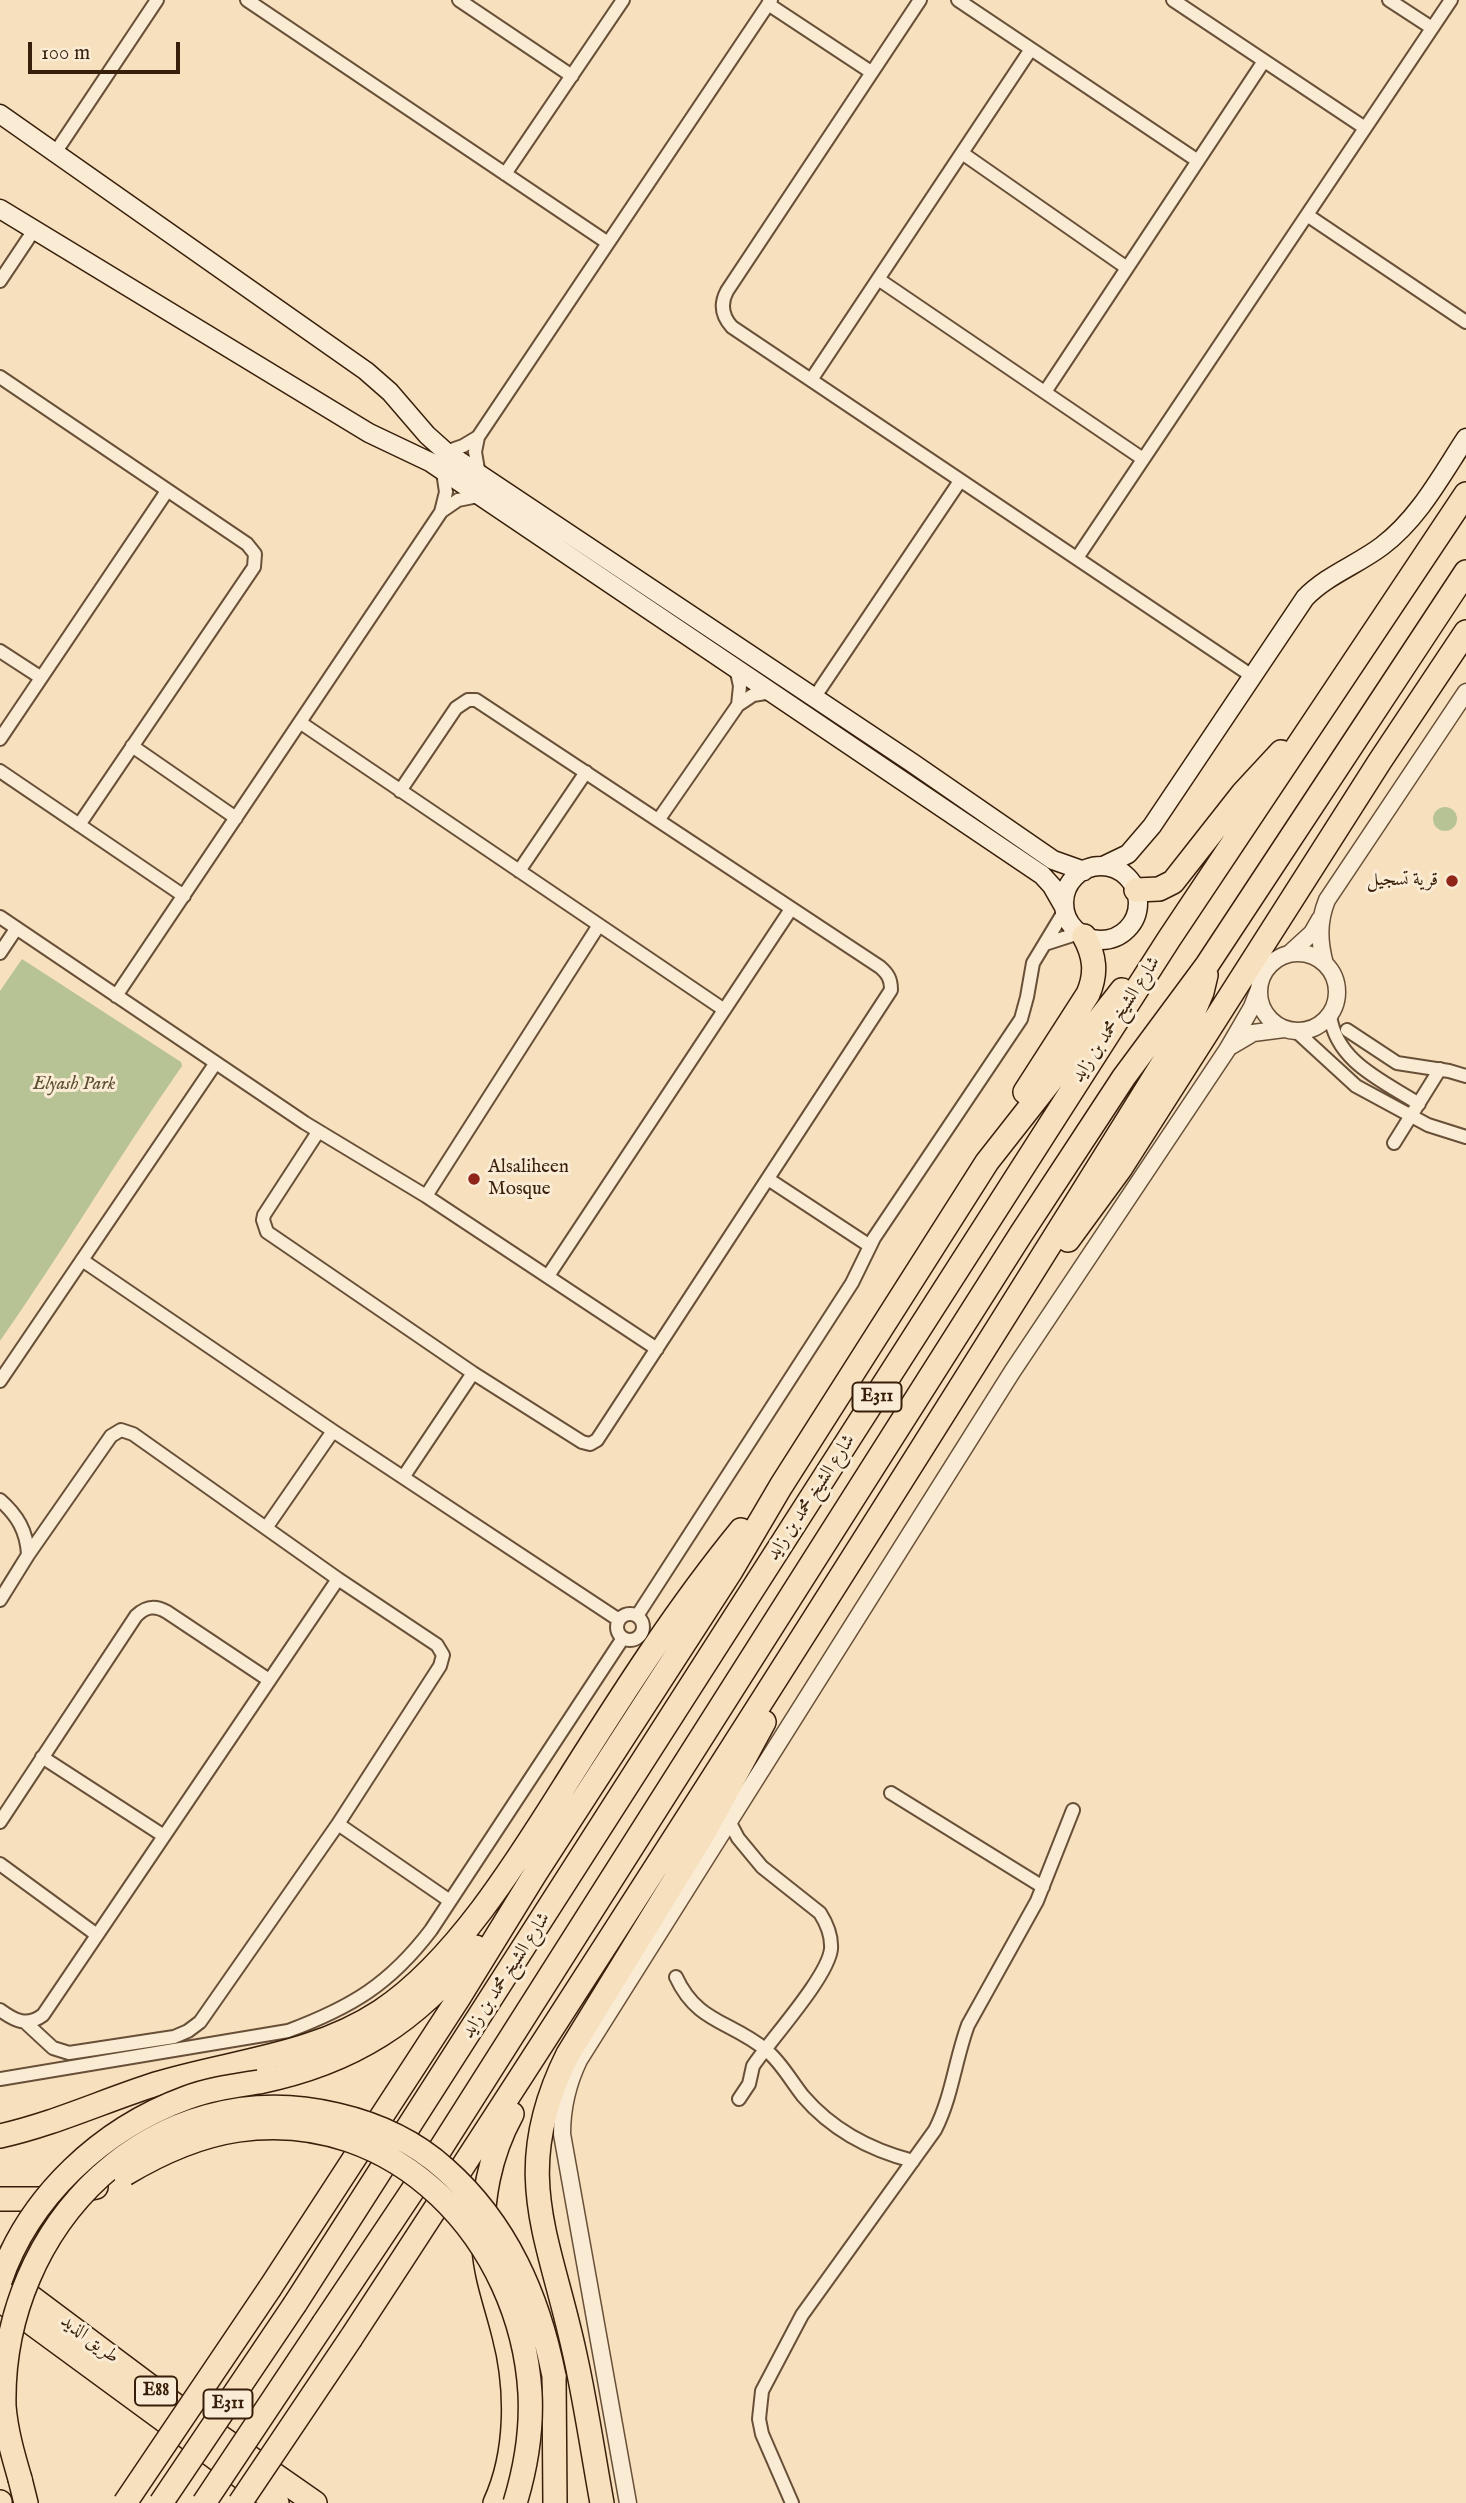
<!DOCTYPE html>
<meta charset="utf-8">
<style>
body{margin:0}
#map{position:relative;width:1466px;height:2503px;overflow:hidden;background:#f7e0bd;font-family:"IM FELL English",serif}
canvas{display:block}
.scale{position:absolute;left:28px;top:42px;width:152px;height:32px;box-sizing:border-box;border:4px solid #381f0b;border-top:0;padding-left:9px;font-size:21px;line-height:24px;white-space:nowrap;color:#381f0b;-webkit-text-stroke:5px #faebd4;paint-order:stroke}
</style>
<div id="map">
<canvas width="1466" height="2503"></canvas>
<div class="scale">100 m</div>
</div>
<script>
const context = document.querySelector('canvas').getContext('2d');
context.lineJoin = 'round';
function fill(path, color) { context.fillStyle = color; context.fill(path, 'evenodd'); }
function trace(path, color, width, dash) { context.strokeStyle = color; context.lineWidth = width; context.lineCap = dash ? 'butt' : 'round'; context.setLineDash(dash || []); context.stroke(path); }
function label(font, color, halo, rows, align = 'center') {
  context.font = font + ' "IM FELL English",Amiri,serif'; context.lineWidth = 6; context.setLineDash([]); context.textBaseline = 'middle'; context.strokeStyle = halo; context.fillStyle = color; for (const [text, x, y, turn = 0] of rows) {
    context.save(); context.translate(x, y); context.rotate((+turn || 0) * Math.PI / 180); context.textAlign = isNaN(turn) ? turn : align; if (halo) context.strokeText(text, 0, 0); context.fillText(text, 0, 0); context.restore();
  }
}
fill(new Path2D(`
 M1433 819a12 12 0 1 1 24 0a12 12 0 1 1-24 0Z
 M22,959L181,1062L182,1066C119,1156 63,1251 0,1341V991Z`), '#b7c395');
const minor = new Path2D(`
 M247,0L608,243
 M459,0L572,76
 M920,0L727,291C720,304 722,316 732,327L1252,676
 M958,0L1198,161
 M1173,0L1365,128
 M1389,0L1432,28
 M768,4L871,72
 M55,153L157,0
 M962,153L1127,268
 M505,174L623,0
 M1307,215L1466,322
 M878,279L1143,459
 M0,281L34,230
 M0,377L247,544L255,554L254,567L79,825
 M811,380L1031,49
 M1045,392L1264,61
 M446,452L463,446L478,437
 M479,475L475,452L478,437L771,0
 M442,511L458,500L478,496
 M1077,558L1451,0
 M0,651L40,677
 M736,668L740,686L738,705
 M814,698L960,481
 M301,723L723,1009
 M0,739L167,491
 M132,746L236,818
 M0,771L184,896
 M659,819L738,705L753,695L772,692
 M519,871L586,772
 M0,917L305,1123L426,1196L657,1349
 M1045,944L1079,933
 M0,953L16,929
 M116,996L441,512L446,492L443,472
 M1330,1015C1336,1062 1383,1081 1419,1104
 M1347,1030L1397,1063L1449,1071L1466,1076
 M1296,1031L1356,1086L1428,1125L1466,1137
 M318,1132L264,1215L263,1220L267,1232L473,1373L582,1442L590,1444L597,1440L891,990C891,979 888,974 880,967L476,700H468L456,708L400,791
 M1394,1143L1440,1069
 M768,1179L870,1246
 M426,1196L599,925
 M82,1260L333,1431L619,1620
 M548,1276L791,909
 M0,1381L215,1064
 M404,1476L473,1373
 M0,1500C17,1515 27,1531 28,1555
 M266,1528L333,1431
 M0,1600L28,1555L111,1436L121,1430L133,1434L338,1579L437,1645L443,1655L440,1666L338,1824L200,2022L188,2031L174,2037L69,2053L53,2048L26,2023
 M617 1627a13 13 0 1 1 26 0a13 13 0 1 1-26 0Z
 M637,1616L852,1283L874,1238L1021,1019L1027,997L1033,963L1065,910
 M42,1757L164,1836
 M891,1793L1043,1887
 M729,1821L738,1838L762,1867L820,1913C827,1924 832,1935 831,1949C828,1977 771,2039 753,2066L749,2084L739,2099
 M0,1822L136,1616C146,1606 155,1605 167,1612L269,1680
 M338,1824L450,1901
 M0,1864L97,1935
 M676,1977C697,2023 731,2021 766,2050C781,2062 791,2081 803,2096C833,2131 870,2150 913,2161
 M0,2010C15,2021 27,2027 43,2015L338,1579
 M0,2079L288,2031C352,2007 390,1984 431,1930L623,1638
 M792,2503L762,2434L759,2419L762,2391L802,2315L935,2130C952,2097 955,2060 968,2025L1037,1901L1073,1810`);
const tertiary = new Path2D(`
 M1259 992a39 39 0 1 1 78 0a39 39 0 1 1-78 0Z
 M1289,954L1312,933L1320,919
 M1325,964C1319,942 1318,922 1327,900L1466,692
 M1231,1046L1253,1033L1284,1029
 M628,2503L562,2134C562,2107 567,2085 579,2060L1012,1372L1227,1050L1252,1007L1259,989`);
const secondary = new Path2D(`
 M0,114L366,371L390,392L427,435L446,452L911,762L1053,860L1084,871
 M0,209L369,433L430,462L1042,875L1052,886L1064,907
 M1103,866L1128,854L1152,826L1305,598C1327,575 1357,565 1382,546C1419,518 1441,476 1466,438
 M1064 903a37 37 0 1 1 74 0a37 37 0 1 1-74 0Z`);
const motorway = new Path2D(`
 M1136,890L1159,889L1173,882L1243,793L1281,752
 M1025,1092L1088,994C1097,973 1095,956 1084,936
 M1068,1240L1120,1169L1380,761L1466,632
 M259,2082C353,2063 417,2021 476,1947
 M0,2136C54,2124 103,2101 156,2084C232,2061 313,2056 381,2011C458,1960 523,1852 572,1774C625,1690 678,1607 741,1530
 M0,2199H40L96,2187
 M0,2274L183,2411L315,2503
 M270,2288L458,1999L535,1874L731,1571L781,1486L987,1162L1122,990
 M0,2300L277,2503
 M295,2304L1169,939L1466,494
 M324,2323L439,2151L1021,1234L1124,1077L1207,965L1466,572
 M351,2338C637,1901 916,1461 1191,1018L1202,992L1206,975
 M554,2376L555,2503
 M20,2479L26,2503
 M0,2502V2503
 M495,2503C518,2453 518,2388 504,2335C497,2306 486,2278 484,2248C480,2202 490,2154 512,2114
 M602,2503C593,2454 586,2404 575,2355C550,2237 508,2174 568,2054L705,1831L764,1722`);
trace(minor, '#684f38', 16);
trace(tertiary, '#684f38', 19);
trace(secondary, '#381f0b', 21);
trace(motorway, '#381f0b', 26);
trace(minor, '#faebd4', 12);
trace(tertiary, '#faebd4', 16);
trace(secondary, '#faebd4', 18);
trace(motorway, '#f7e0bd', 23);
const motorwayBridge = new Path2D(`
 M125,2174C160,2153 197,2136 238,2130C396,2107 521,2241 530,2393C532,2431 526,2467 515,2503
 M0,2281C29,2196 102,2129 186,2098C210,2089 234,2086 259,2082
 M20,2479C13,2455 6,2431 4,2406C0,2224 155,2071 337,2115C376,2124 415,2142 445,2169C507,2224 538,2296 554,2376
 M125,2503L270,2288
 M161,2503L295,2304
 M204,2503L324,2323
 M240,2503L351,2338`);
trace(motorwayBridge, '#381f0b', 26, []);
trace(motorwayBridge, '#f7e0bd', 23);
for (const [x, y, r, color] of [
 [1452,881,7,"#8f2418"],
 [474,1179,7,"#8f2418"]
]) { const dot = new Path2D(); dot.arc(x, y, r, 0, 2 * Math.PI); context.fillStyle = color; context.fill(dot); trace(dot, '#faebd4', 2.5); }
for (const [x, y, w] of [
 [877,1397,49],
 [156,2391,42],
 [228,2404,49]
]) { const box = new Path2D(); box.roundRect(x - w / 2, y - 14.5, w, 29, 5); context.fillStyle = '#faebd4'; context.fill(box); trace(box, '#381f0b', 2); }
label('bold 18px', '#381f0b', null, [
 ["E311",877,1397],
 ["E88",156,2391],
 ["E311",228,2404]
]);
label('19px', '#381f0b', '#faebd4', [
 ["قرية تسجيل",1438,881],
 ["Alsaliheen",488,1168,"left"],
 ["Mosque",488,1190,"left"]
], 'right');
label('19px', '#381f0b', '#faebd4', [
 ["شارع الشيخ محمد بن زايد",1117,1020,-57],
 ["شارع الشيخ محمد بن زايد",812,1498,-57],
 ["شارع الشيخ محمد بن زايد",507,1976,-57],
 ["طريق الذيد",89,2340,37]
]);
label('italic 19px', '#5e5034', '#faebd4', [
 ["Elyash Park",74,1085]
]);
</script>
